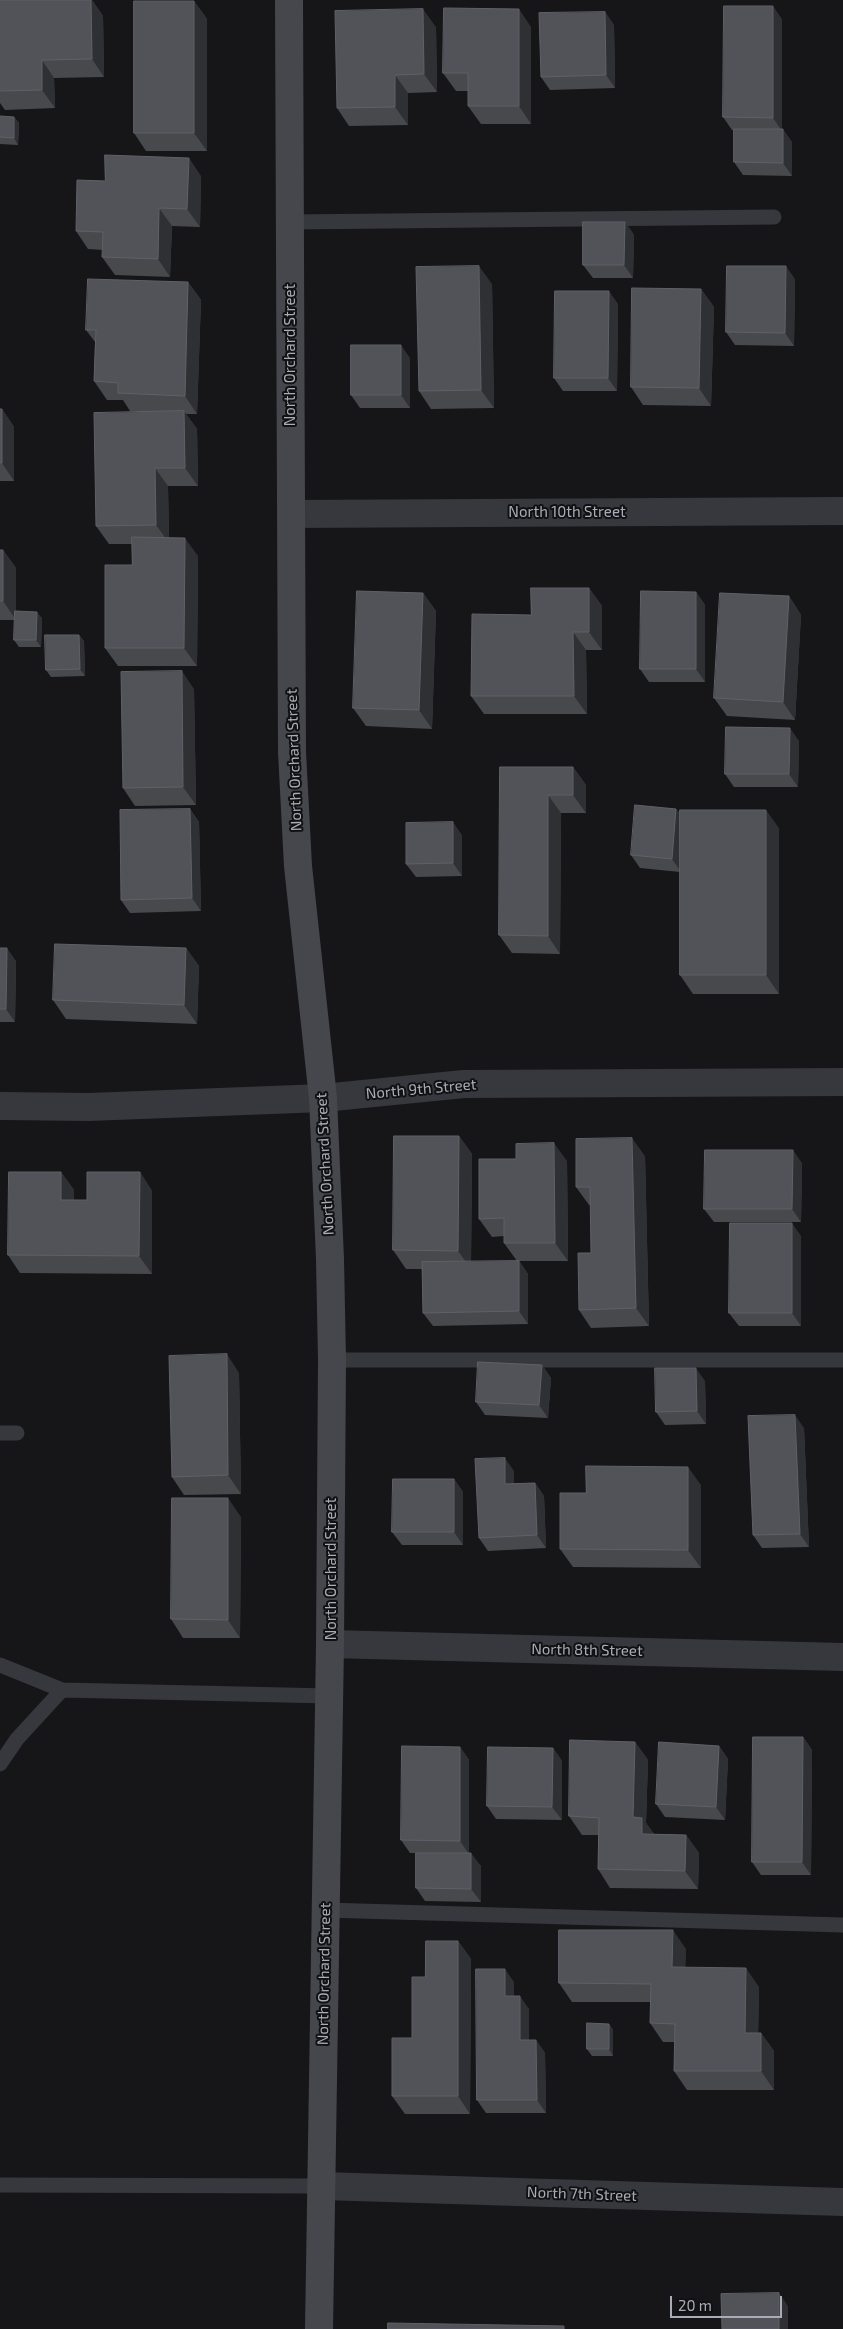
<!DOCTYPE html>
<style>
body{margin:0}
#map{position:relative;width:843px;height:2329px;overflow:hidden;background:#161618;font-family:"Exo 2",sans-serif}
canvas{display:block}
.scale{position:absolute;left:670px;top:2296px;width:112px;height:22px;box-sizing:border-box;border:2px solid #a8adb8;border-top:0;padding-left:6px;font-size:15px;line-height:18px;white-space:nowrap;color:#a8adb8;-webkit-text-stroke:4px #111113;paint-order:stroke}
</style>
<div id="map">
<canvas width="843" height="2329"></canvas>
<div class="scale">20 m</div>
</div>
<script>
const context = document.querySelector('canvas').getContext('2d');
context.lineJoin = 'round';
function trace(path, color, width, dash) { context.strokeStyle = color; context.lineWidth = width; context.lineCap = dash ? 'butt' : 'round'; context.setLineDash(dash || []); context.stroke(path); }
function fill(path, color) { context.fillStyle = color; context.fill(path, 'evenodd'); }
function label(font, color, halo, rows, align = 'center') {
  context.font = font + ' "Exo 2",sans-serif'; context.lineWidth = 4; context.setLineDash([]); context.textBaseline = 'middle'; context.strokeStyle = halo; context.fillStyle = color; for (const [text, x, y, turn = 0] of rows) {
    context.save(); context.translate(x, y); context.rotate((+turn || 0) * Math.PI / 180); context.textAlign = isNaN(turn) ? turn : align; if (halo) context.strokeText(text, 0, 0); context.fillText(text, 0, 0); context.restore();
  }
}
trace(new Path2D(`
 M290,222L774,217
 M332,1360H843
 M0,1433H17
 M0,1665L62,1690L329,1696
 M0,1764L17,1739L62,1690
 M325,1910L843,1925
 M0,2185L322,2186`), '#37383d', 15);
trace(new Path2D(`
 M291,514L843,511
 M0,1106L89,1107L323,1098L464,1084L843,1082
 M330,1644L843,1657
 M322,2186L843,2202`), '#37383d', 28);
trace(new Path2D(`
 M289,0L292,752L298,866L323,1098L330,1259L332,1360L330,1644L319,2329`), '#45474d', 28);
fill(new Path2D(`
 M0,0H92L103,16L104,77L54,78L55,108L5,110L0,103Z
 M194,1L207,19V151H146L134,133Z
 M605,12L614,25L615,88L550,90L541,77Z
 M782,19V129L792,142V176L743,175L734,162V130H732L723,117Z
 M436,27L437,92L408,93V125L349,126L337,108Z
 M531,27V124H481L468,106V91H456L443,73Z
 M0,116L14,117L19,123L18,145L0,144Z
 M201,176L200,227L172,226L170,277L115,275L102,257L103,250L88,249L76,231L105,181Z
 M625,222L634,235L633,278H593L583,265Z
 M795,279L794,346L735,345L726,332Z
 M188,282L201,300L197,414H186L197,429L198,486H168L169,538L198,556L197,666H118L105,648L132,565V544H109L96,526L145,412L130,411L123,400H107L94,381L95,342L86,330Z
 M492,284L494,408L431,409L419,391Z
 M701,289L714,307L711,406L643,405L631,387Z
 M618,304L617,391H563L554,378Z
 M410,358V408H360L351,395Z
 M0,409H2L14,427V481H0Z
 M0,550H3L16,568V611L42,618L41,647H19L14,640L15,620H0Z
 M589,588L602,606V650H586L587,714H484L471,696L531,615Z
 M696,592L705,605V682H649L640,669Z
 M423,593L436,611L432,729L366,726L353,708Z
 M789,596L801,615L795,720L727,716L714,698Z
 M79,635L84,641L85,676L51,677L46,670Z
 M194,689L196,805L135,806L123,788Z
 M799,741L798,787H734L725,774Z
 M500,767H573L586,785V813H561L560,954L512,953L499,935Z
 M190,809L199,822L201,911L130,913L121,900Z
 M676,809L680,814L779,828V994H693L680,975V872L640,868L631,855Z
 M462,835V876L416,877L406,864Z
 M0,948L16,961L15,1022H0Z
 M186,948L199,966L197,1024L66,1019L53,1000Z
 M459,1136L472,1154L471,1262L517,1261L504,1243V1236L492,1237L479,1219L567,1161L568,1261H519L528,1274V1324L433,1326L423,1313L422,1269H406L393,1250Z
 M645,1156L649,1326L591,1328L579,1310L591,1253V1205H589L576,1187Z
 M802,1163L801,1222H714L704,1209Z
 M61,1172L74,1190V1200H87L140,1172L152,1191V1274L20,1273L8,1255Z
 M801,1236V1326H739L729,1313Z
 M542,1365L551,1378L548,1418L485,1415L476,1402Z
 M239,1373L241,1494L184,1495L172,1477Z
 M705,1381L706,1424L665,1425L656,1412Z
 M804,1428L809,1547L762,1548L753,1535Z
 M514,1471V1484L535,1483L544,1496L546,1548L488,1551L479,1538Z
 M454,1479L463,1492V1545H402L392,1532Z
 M701,1485V1568L573,1567L560,1549L586,1493Z
 M241,1517L240,1638H183L171,1619Z
 M803,1737L812,1750L811,1875H761L752,1862Z
 M635,1742L648,1760L646,1823L654,1834L686,1835L699,1853L698,1889L610,1888L598,1869V1835H582L569,1816Z
 M719,1746L728,1759L725,1820L665,1817L656,1804Z
 M460,1747L469,1760V1853L481,1866V1902L425,1901L416,1888V1853H410L401,1840Z
 M553,1748L562,1761V1820L496,1819L487,1806Z
 M458,1941L471,1959L470,2114H405L392,2096L412,2038L425,1977Z
 M686,1949L685,1967L759,1987L758,2033H761L774,2051V2090H687L674,2071L675,2042H663L650,2023L651,2002H572L559,1983Z
 M514,1982V1996L529,2009V2040H536L545,2053L546,2113H486L477,2100Z
 M609,2024L613,2030V2056H592L587,2049Z`), '#47494d');
fill(new Path2D(`
 M91,0H92L103,16L104,77L92,59Z
 M194,1L207,19V151L194,133Z
 M773,6L782,19V131L773,118Z
 M423,9L436,27L437,92L424,74Z
 M519,9L531,27V124L519,106Z
 M605,12L614,25L615,88L606,75Z
 M42,60L54,78L55,108L42,90Z
 M395,75L408,93V125L395,107Z
 M14,117L19,123L18,145L14,138Z
 M783,129L792,142V176L783,163Z
 M189,158L201,176L200,227L187,209Z
 M159,208L172,226L170,277L158,259Z
 M625,222L634,235L633,278L624,265Z
 M479,266L492,284L494,408L481,390Z
 M786,266L795,279L794,346L785,333Z
 M188,282L201,300L197,414L185,396Z
 M701,289L714,307L711,406L699,388Z
 M609,291L618,304L617,391L608,378Z
 M401,345L410,358V408L401,395Z
 M2,409L14,427V481L2,463Z
 M184,411L197,429L198,486L185,468Z
 M155,468L168,486L169,543L156,525Z
 M185,538L198,556L197,666L184,648Z
 M3,550L16,568V620L3,601Z
 M589,588L602,606V650L589,632Z
 M696,592L705,605V682L696,669Z
 M423,593L436,611L432,729L419,710Z
 M789,596L801,615L795,720L783,702Z
 M37,612L42,618L41,647L36,640Z
 M573,632L586,650L587,714L574,696Z
 M79,635L84,641L85,676L80,669Z
 M182,671L194,689L196,805L183,787Z
 M790,728L799,741L798,787L789,774Z
 M573,767L586,785V813L573,795Z
 M548,795L561,813L560,954L548,936Z
 M190,809L199,822L201,911L192,898Z
 M676,809L686,822L681,872L672,859Z
 M766,810L779,828V994L766,975Z
 M453,822L462,835V876L453,863Z
 M7,948L16,961L15,1022L6,1009Z
 M186,948L199,966L197,1024L184,1005Z
 M459,1136L472,1154L471,1269L458,1251Z
 M632,1138L645,1156L649,1326L636,1308Z
 M554,1143L567,1161L568,1261L555,1243Z
 M793,1150L802,1163L801,1222L792,1209Z
 M61,1172L74,1190V1218L61,1200Z
 M140,1172L152,1191V1274L139,1256Z
 M792,1223L801,1236V1326L792,1313Z
 M519,1261L528,1274V1324L519,1311Z
 M227,1354L239,1373L241,1494L228,1475Z
 M542,1365L551,1378L548,1418L539,1405Z
 M696,1368L705,1381L706,1424L697,1411Z
 M795,1415L804,1428L809,1547L800,1534Z
 M505,1458L514,1471V1497L505,1484Z
 M688,1467L701,1485V1568L688,1550Z
 M454,1479L463,1492V1545L454,1532Z
 M535,1483L544,1496L546,1548L537,1535Z
 M228,1498L241,1517L240,1638L228,1620Z
 M803,1737L812,1750L811,1875L802,1862Z
 M635,1742L648,1760L646,1823L655,1836L642,1834L633,1817Z
 M719,1746L728,1759L725,1820L716,1807Z
 M460,1747L469,1760V1854L460,1841Z
 M553,1748L562,1761V1820L552,1807Z
 M686,1835L699,1853L698,1889L685,1871Z
 M471,1853L481,1866V1902L471,1889Z
 M673,1930L686,1949L685,1985L672,1967Z
 M458,1941L471,1959L470,2114L458,2096Z
 M746,1968L759,1987L758,2051L745,2033Z
 M505,1969L514,1982V2009L505,1996Z
 M520,1996L529,2009V2053L520,2040Z
 M609,2024L613,2030V2056L609,2049Z
 M761,2033L774,2051V2090L761,2071Z
 M536,2040L545,2053L546,2113L537,2100Z
 M779,2293L788,2306V2329H779Z`), '#2f3033');
const building = new Path2D(`
 M0,0H91L92,59L42,60V90L0,91Z
 M134,1H194V133H134Z
 M724,6H773V118L723,117Z
 M444,8L519,9V106H468V73H443Z
 M423,9L424,74L395,75V107L337,108L335,11Z
 M605,12L606,75L541,77L539,13Z
 M0,116L14,117V138L0,137Z
 M734,129H783V163L734,162Z
 M105,155L189,158L187,209L159,208L158,259L102,257L103,232L76,231L77,180L105,181Z
 M583,222H625L624,265H583Z
 M479,266L481,390L419,391L416,267Z
 M727,266H786L785,333L726,332Z
 M88,279L188,282L185,396L118,393V383L94,381L96,330H86Z
 M632,288L701,289L699,388L631,387Z
 M555,291H609L608,378H554Z
 M351,345H401V395H351Z
 M0,409H2V463H0Z
 M184,411L185,468H155L156,525L96,526L94,413Z
 M132,537L185,538L184,648H105V565H132Z
 M0,550H3V601H0Z
 M531,588H589V632H573L574,696H471L472,614L531,615Z
 M357,591L423,593L419,710L353,708Z
 M641,591L696,592V669H640Z
 M720,593L789,596L783,702L714,698Z
 M15,611L37,612L36,640H14Z
 M45,635H79L80,669L46,670Z
 M182,671L183,787L123,788L121,672Z
 M726,727L790,728L789,774H725Z
 M500,767H573V795H548V936L499,935Z
 M635,805L676,809L672,859L631,855Z
 M190,809L192,898L121,900L120,810Z
 M680,810H766V975H680Z
 M453,822V863L406,864V823Z
 M55,944L186,948L184,1005L53,1000Z
 M0,948H7L6,1009H0Z
 M394,1136H459L458,1251L393,1250Z
 M632,1138L636,1308L579,1310L578,1253H591L590,1187H576V1139Z
 M554,1143L555,1243H504V1218L479,1219V1159H516V1144Z
 M705,1150H793L792,1209H704Z
 M9,1172H61V1200H87V1172H140L139,1256L8,1255Z
 M730,1223H792V1313H729Z
 M519,1261V1311L423,1313L422,1262Z
 M227,1354L228,1475L172,1477L169,1356Z
 M478,1362L542,1365L539,1405L476,1402Z
 M655,1368H696L697,1411L656,1412Z
 M795,1415L800,1534L753,1535L748,1416Z
 M505,1458V1484L535,1483L537,1535L479,1538L475,1459Z
 M586,1466L688,1467V1550L560,1549V1493H586Z
 M393,1479H454V1532H392Z
 M172,1498H228V1620L171,1619Z
 M753,1737H803L802,1862H752Z
 M570,1740L635,1742L633,1817L642,1818V1834L686,1835L685,1871L598,1869L599,1818L569,1816Z
 M659,1742L719,1746L716,1807L656,1804Z
 M402,1746L460,1747V1841L401,1840Z
 M488,1747L553,1748L552,1807L487,1806Z
 M416,1853H471V1889L416,1888Z
 M559,1930H673L672,1967L746,1968L745,2033H761V2071H674L675,2024L650,2023L651,1984L559,1983Z
 M426,1941H458V2096H392V2038H412V1977H425Z
 M476,1969H505V1996H520V2040H536L537,2100H477Z
 M587,2023L609,2024V2049H587Z
 M779,2293V2329H722L721,2294Z
 M388,2323L564,2326V2329H388Z`);
fill(building, '#525359');
trace(building, '#5f6168', 1);
label('15px', '#a8adb8', '#111113', [
 ["North Orchard Street",290,355,-90],
 ["North 10th Street",567,512],
 ["North Orchard Street",294,760,-92],
 ["North 9th Street",421,1089,-5],
 ["North Orchard Street",325,1164,-93],
 ["North Orchard Street",331,1569,-90],
 ["North 8th Street",587,1650,1],
 ["North Orchard Street",324,1974,-89],
 ["North 7th Street",582,2194,2]
]);
</script>
